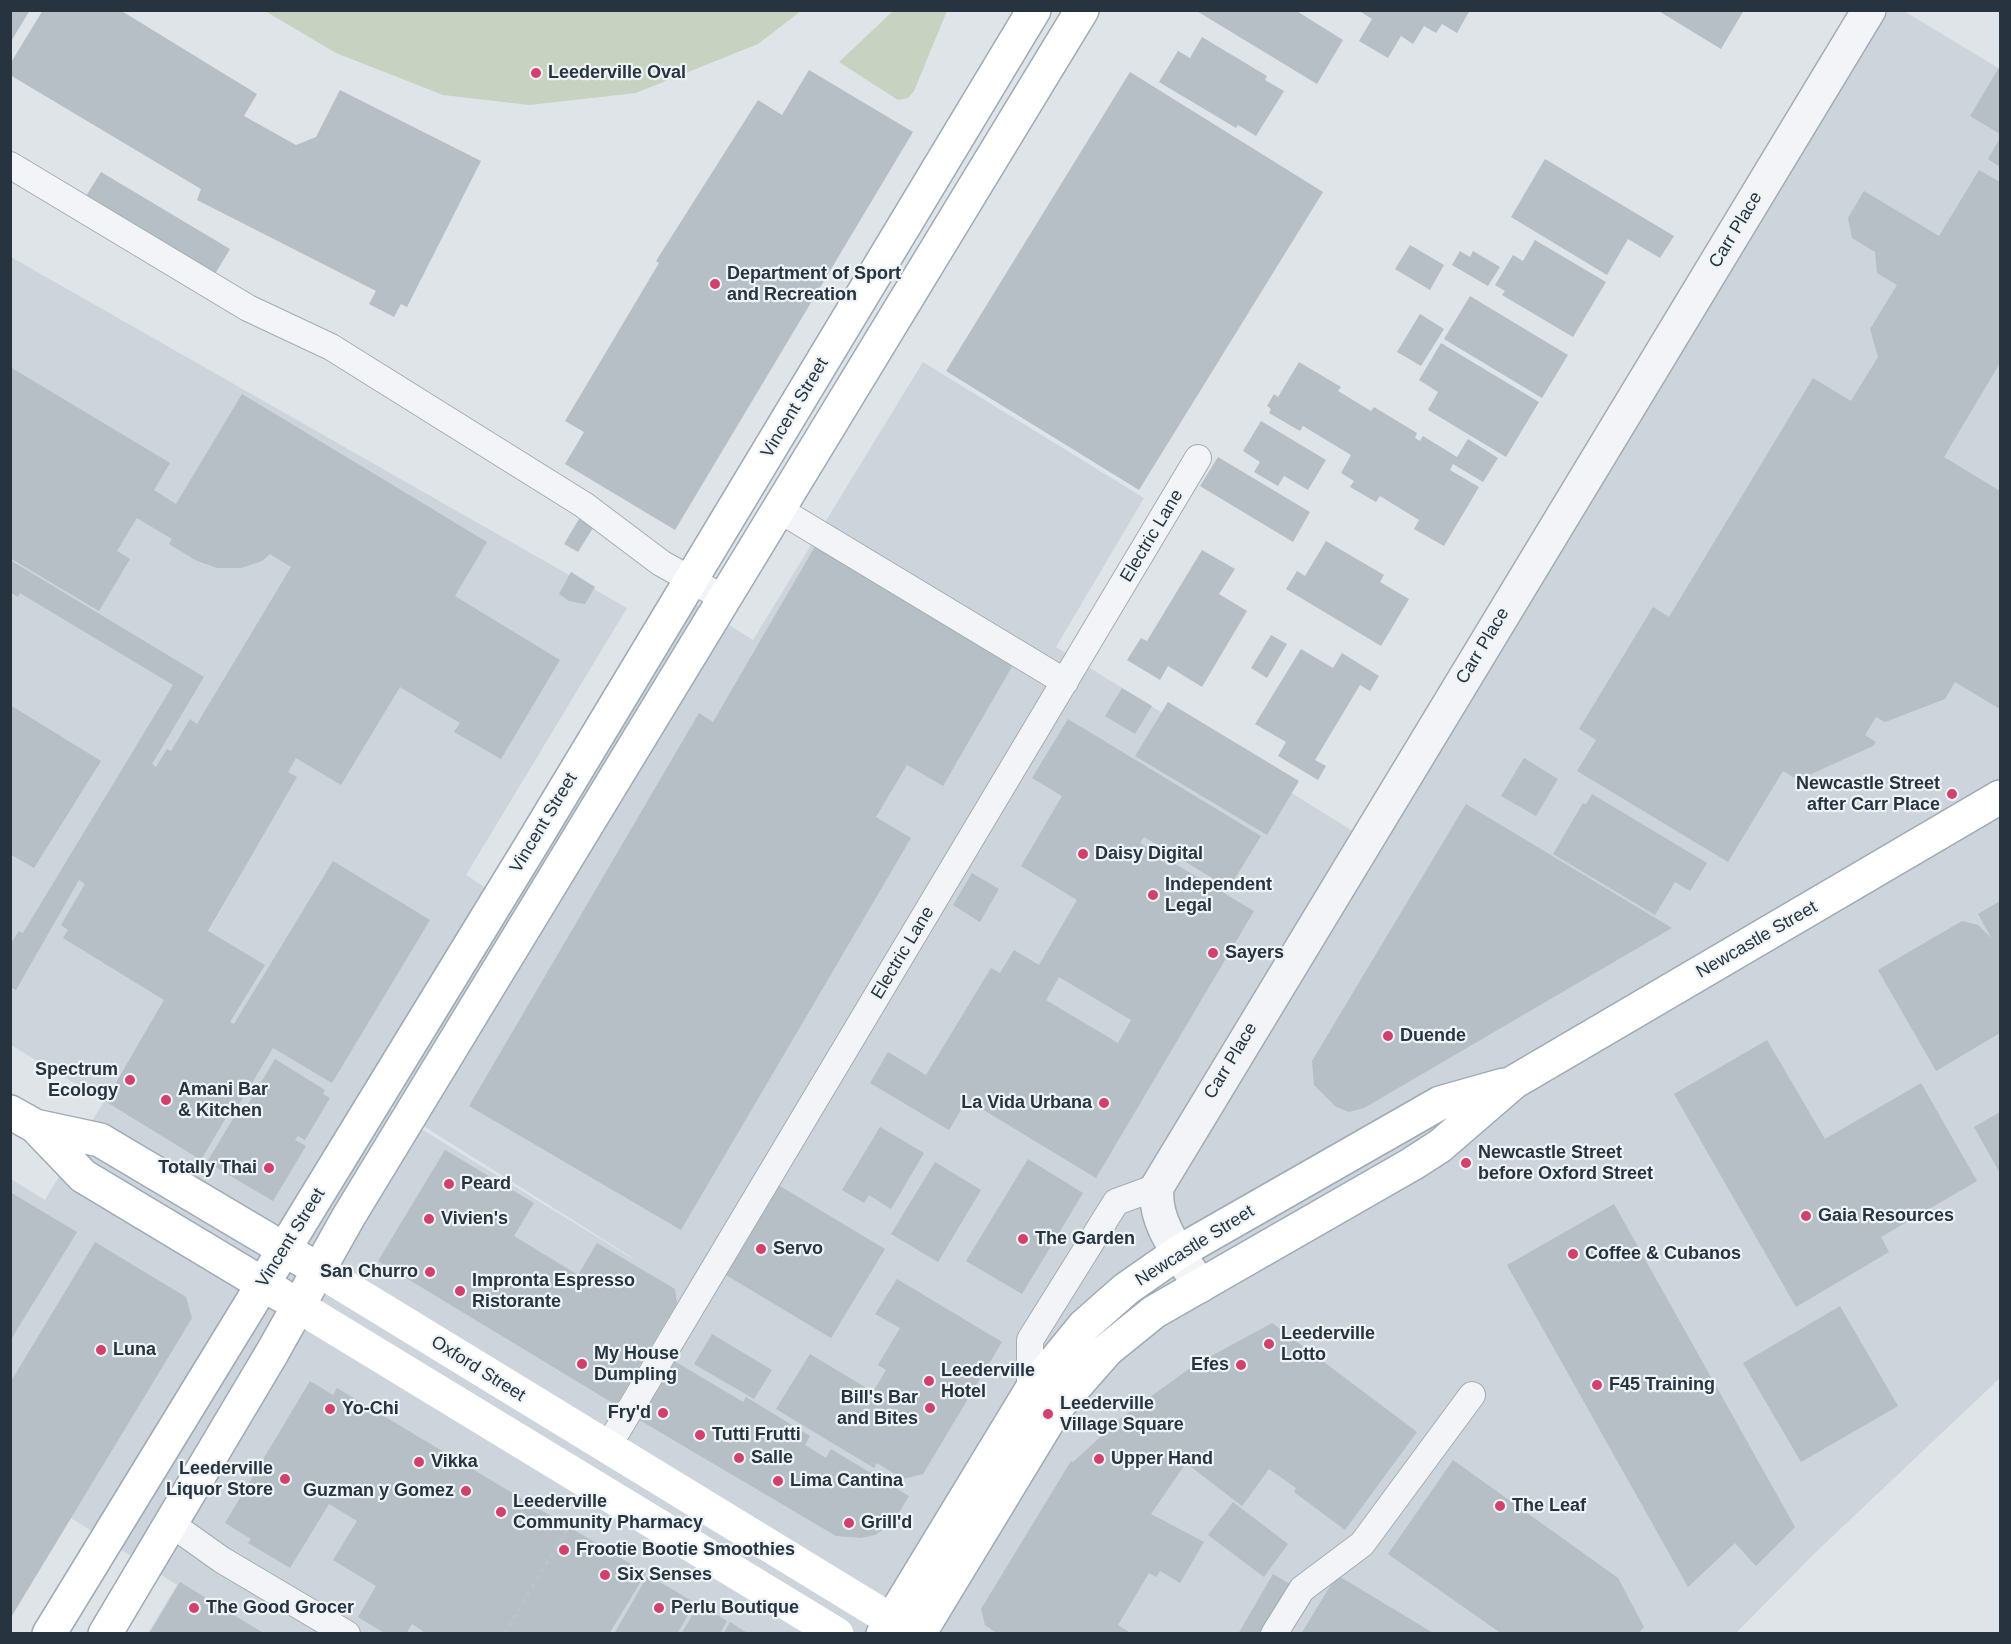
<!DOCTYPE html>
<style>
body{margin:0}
#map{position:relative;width:2011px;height:1644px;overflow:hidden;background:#dfe4e9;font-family:Arial,sans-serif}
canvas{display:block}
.frame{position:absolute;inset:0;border:12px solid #273440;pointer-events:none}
</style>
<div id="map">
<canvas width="2011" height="1644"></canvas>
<div class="frame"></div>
</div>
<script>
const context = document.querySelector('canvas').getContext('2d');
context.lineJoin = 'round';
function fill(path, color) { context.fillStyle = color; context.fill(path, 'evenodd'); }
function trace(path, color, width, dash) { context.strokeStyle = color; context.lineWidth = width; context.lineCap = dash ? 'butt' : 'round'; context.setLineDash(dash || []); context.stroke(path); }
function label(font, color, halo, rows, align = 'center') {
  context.font = font + ' Arial,sans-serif'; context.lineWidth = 4.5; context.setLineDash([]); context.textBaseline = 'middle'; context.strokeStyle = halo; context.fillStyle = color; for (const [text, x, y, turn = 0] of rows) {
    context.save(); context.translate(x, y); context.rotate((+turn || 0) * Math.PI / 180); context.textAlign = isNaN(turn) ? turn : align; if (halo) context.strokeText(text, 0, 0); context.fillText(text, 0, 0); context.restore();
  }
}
fill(new Path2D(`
 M1862,11H1904L2000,69V1378L1817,1551L1736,1633H148L177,1585L11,1480V1179L45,1200L104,1101L11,1045V257L627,608L466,875L511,904L694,603L753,640L923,362L1144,498L1056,647L1356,833ZM237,883L109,1098L105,1100V1099ZM390,1105L633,1258V1259L392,1111Z`), '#cdd4db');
fill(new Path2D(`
 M894,10L947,11L914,91L908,98L898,100L839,62Z
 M265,11H801L758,44L636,93L529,105L443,95L336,53Z`), '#c7d3c0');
fill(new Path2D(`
 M10,10H30L10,43Z
 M43,10H120L257,94L244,116L296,145L316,137L340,90L481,161L407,307L401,304L394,317L369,304L376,291L197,200L201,189L10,75V64Z
 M1195,10H1295L1343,40L1317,84Z
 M1358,10H1470L1457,33L1442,24L1436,33L1424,26L1413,44L1401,36L1388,58L1359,41L1372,19Z
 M1657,10H1744L1721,49Z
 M1202,37L1267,76L1265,80L1284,91L1256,136L1238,125L1236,128L1159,82L1178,51L1190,58Z
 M2000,66V134L1970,116Z
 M809,70L913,132L675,530L565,464L584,432L565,421L659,263L656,261L758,100L782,115Z
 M1130,72L1323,192L1139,490L946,371Z
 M2000,138V167L1988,159Z
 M1545,159L1674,236L1660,258L1628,239L1607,275L1511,217Z
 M1979,170L2000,182V363L1944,457L2000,491V709L1955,682L1945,699L1885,722L1876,717L1865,735L1876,742L1873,746L1798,780L1783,771L1728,862L1577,771L1596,740L1579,729L1653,607L1669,617L1813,378L1851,401L1878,357L1870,329L1897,285L1877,273L1875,252L1852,238L1848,218L1864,191L1939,236Z
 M101,172L230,249L212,279L83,201Z
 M1535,240L1606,282L1573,337L1502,295L1505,291L1495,285L1513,255L1523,261Z
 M1410,245L1444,265L1430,290L1395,269Z
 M1460,251L1470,257L1473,251L1500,267L1488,286L1452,265Z
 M1470,296L1568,355L1542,398L1444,339Z
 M1420,314L1444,329L1421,366L1397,352Z
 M1441,343L1539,402L1506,457L1428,410L1438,392L1419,380Z
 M1299,362L1341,387L1338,391L1371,411L1374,407L1417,433L1415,438L1420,441L1423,436L1457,457L1468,439L1498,458L1483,482L1453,464L1450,470L1479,487L1444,546L1414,529L1419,520L1380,496L1376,502L1350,487L1354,481L1341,473L1351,455L1303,426L1300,431L1269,413L1271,409L1267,406L1274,394L1278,397Z
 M10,367L170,463L154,490L176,504L242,394L487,542L455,596L560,660L501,759L454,732L460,723L400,687L341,785L296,758L288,772L297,777L208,931L265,965L230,1022L234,1024L333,861L430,920L332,1083L273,1048L238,1106L234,1104L201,1160L105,1101L164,1000L63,938L68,930L61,925L85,884L79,880L16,990L10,987V945L19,931L23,933L173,685L20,593L18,597L10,592V560L204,677L152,764L156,767L167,749L171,751L190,719L197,724L291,567L270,554L262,561L241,568H217L195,560L169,544L172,539L137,518L117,551L130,559L99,611L10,558Z
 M1261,421L1326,460L1308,490L1284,476L1278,486L1254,472L1260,462L1243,451Z
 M1218,457L1310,512L1293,542L1200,486Z
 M579,519L593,528L578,552L564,544Z
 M1326,541L1384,575L1380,582L1409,599L1381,646L1286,589L1297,571L1305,576Z
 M817,543L1017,658L943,786L907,765L876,817L911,838L681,1230L469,1106L699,713L713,722Z
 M1202,550L1235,569L1219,594L1247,611L1202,687L1168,666L1160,680L1127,660L1141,638L1147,641Z
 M571,572L595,587L585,604L569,601L559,594Z
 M1271,635L1287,644L1267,678L1251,668Z
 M1301,649L1333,668L1342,653L1379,676L1370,691L1360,685L1315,760L1326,766L1318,780L1278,756L1286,742L1255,724Z
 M1122,688L1152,706L1135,734L1105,716Z
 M1168,702L1299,781L1267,835L1135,756Z
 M10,705L101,761L34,868L10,854Z
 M1068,719L1261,836L1229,888L1144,837L1140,843L1254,911L1096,1178L967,1100L949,1130L870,1083L888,1052L926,1075L991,968L1000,973L1014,950L1039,965L1077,900L1021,866L1062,796L1032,778ZM1059,977L1131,1020L1118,1043L1046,1000Z
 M1524,758L1558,779L1536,816L1501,796Z
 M1592,794L1707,863L1690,891L1675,882L1655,915L1553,854L1583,803L1586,804Z
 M1466,804L1672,928L1364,1108L1349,1112L1336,1107L1314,1085L1312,1061Z
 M972,873L999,889L980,922L953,905Z
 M2000,901V1033L1936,1071L1878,970L1962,921L1978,925L1992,939L1978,914Z
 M1767,1040L1825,1139L1921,1083L1977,1181L1881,1237L1889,1252L1796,1307L1674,1094Z
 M275,1059L325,1090L323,1094L330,1098L305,1140L298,1136L295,1140L306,1146L273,1201L207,1162L240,1107L245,1109Z
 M2000,1112V1173L1974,1127Z
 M880,1127L924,1153L891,1209L869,1195L864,1203L842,1190Z
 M445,1150L534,1203L514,1236L578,1275L597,1243L675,1289L677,1303L616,1405L378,1261Z
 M1028,1159L1083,1193L1022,1294L966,1261Z
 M935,1162L981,1190L938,1262L891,1234Z
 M775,1183L885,1249L831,1338L721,1272Z
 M10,1192L77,1232L10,1341Z
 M1614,1204L1795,1527L1756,1566L1735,1543L1688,1587L1507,1265Z
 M95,1242L186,1297L192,1318L10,1619V1383Z
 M897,1279L1002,1342L923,1474L903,1479L877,1463L874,1468L776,1409L810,1354L873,1392L886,1370L878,1365L900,1328L875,1314Z
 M1840,1306L1898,1406L1801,1462L1743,1363Z
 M1272,1323L1417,1432L1345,1530L1294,1492L1296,1488L1269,1469L1242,1506L1186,1463L1151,1514L1204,1542L1180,1583L1160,1571L1156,1577L1149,1573L1118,1625L1132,1634H998L985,1625L981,1609L1071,1461L1073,1462L1121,1418L1193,1366Z
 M712,1334L772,1370L754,1399L694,1364Z
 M671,1359L743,1402L746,1397L810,1436L805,1445L826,1458L831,1449L909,1496L892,1524L875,1535L861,1538L836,1536L636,1418Z
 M310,1381L333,1395L337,1388L646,1573L609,1634H427L412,1624L406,1634H386L358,1617L376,1586L333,1560L357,1521L329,1504L290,1568L248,1543L251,1539L225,1523Z
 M1453,1460L1618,1578L1644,1627L1638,1634H1502L1388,1554Z
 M1233,1502L1288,1544L1264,1577L1208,1535Z
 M1273,1574L1295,1587L1267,1634H1238Z
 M648,1575L695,1603L677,1634H614Z
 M1337,1575L1435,1634H1301Z
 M180,1582L265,1634H149Z
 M699,1604L727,1621L720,1634H681Z
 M730,1622L749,1634H723Z`), '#b6bec6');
const lane = new Path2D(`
 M10,165L248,308L331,347L584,505L661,563L725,599
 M778,509L1065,682
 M1030,1392V1340L1116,1202L1157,1187
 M607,1448L1198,458
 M170,1523L222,1560L347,1634
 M1274,1634L1302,1589L1362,1544L1472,1395`);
const street = new Path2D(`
 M1200,1286C1181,1255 1153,1224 1157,1187L1869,10`);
const primary = new Path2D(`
 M10,1112L35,1126L83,1176L281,1295
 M35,1126L100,1140L304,1261
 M49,1634L535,839L1034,10
 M105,1634L272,1353L349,1216L1082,10
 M883,1634L1030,1392L1084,1326L1126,1289L1179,1252L1440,1103L1504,1085
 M919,1634L1056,1408L1107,1350L1154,1312L1412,1164L1440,1146L1514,1082L2000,797`);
trace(lane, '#a4acb3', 28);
trace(street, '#a4acb3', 36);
trace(primary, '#9eaab5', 36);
trace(new Path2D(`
 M504,1634L573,1519`), '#bdc2c7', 4, [4.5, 4.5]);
trace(lane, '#f2f4f7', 26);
trace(street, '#f2f4f7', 33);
trace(new Path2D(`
 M318,1270L914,1634
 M298,1306L837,1634`), '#fff', 33);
trace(primary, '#fff', 33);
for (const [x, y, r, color] of [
 [536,73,6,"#d2406c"],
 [715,284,6,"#d2406c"],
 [1952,794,6,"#d2406c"],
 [1083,854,6,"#d2406c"],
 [1153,895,6,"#d2406c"],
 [1213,953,6,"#d2406c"],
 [1388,1036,6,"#d2406c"],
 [130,1080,6,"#d2406c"],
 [166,1100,6,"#d2406c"],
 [1104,1103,6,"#d2406c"],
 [1466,1163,6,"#d2406c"],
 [269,1168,6,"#d2406c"],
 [449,1184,6,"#d2406c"],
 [1806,1216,6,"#d2406c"],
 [429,1219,6,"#d2406c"],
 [1023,1239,6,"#d2406c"],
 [761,1249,6,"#d2406c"],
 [1573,1254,6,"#d2406c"],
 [430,1272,6,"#d2406c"],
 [460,1291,6,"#d2406c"],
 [1269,1344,6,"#d2406c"],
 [101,1350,6,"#d2406c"],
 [582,1364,6,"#d2406c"],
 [1241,1365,6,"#d2406c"],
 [929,1381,6,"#d2406c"],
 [1597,1385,6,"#d2406c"],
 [930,1408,6,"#d2406c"],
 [330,1409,6,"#d2406c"],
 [663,1413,6,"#d2406c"],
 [1048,1414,6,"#d2406c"],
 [700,1435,6,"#d2406c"],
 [739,1458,6,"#d2406c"],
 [1099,1459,6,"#d2406c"],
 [419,1462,6,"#d2406c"],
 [285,1479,6,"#d2406c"],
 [778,1481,6,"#d2406c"],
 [466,1491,6,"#d2406c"],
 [1500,1506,6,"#d2406c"],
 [501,1512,6,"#d2406c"],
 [849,1523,6,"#d2406c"],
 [564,1550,6,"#d2406c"],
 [605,1575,6,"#d2406c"],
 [194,1608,6,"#d2406c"],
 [659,1608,6,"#d2406c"]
]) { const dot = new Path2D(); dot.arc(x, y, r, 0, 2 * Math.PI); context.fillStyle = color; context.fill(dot); trace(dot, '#eef3f6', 2); }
label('bold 18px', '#273440', '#eef3f6', [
 ["Leederville Oval",548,73],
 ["Department of Sport",727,274],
 ["and Recreation",727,295],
 ["Newcastle Street",1940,784,"right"],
 ["after Carr Place",1940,805,"right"],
 ["Daisy Digital",1095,854],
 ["Independent",1165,885],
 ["Legal",1165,906],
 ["Sayers",1225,953],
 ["Duende",1400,1036],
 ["Spectrum",118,1070,"right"],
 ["Ecology",118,1091,"right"],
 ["Amani Bar",178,1090],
 ["& Kitchen",178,1111],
 ["La Vida Urbana",1092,1103,"right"],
 ["Newcastle Street",1478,1153],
 ["before Oxford Street",1478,1174],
 ["Totally Thai",257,1168,"right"],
 ["Peard",461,1184],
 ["Gaia Resources",1818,1216],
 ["Vivien's",441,1219],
 ["The Garden",1035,1239],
 ["Servo",773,1249],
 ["Coffee & Cubanos",1585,1254],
 ["San Churro",418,1272,"right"],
 ["Impronta Espresso",472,1281],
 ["Ristorante",472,1302],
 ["Leederville",1281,1334],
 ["Lotto",1281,1355],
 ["Luna",113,1350],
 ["My House",594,1354],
 ["Dumpling",594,1375],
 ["Efes",1229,1365,"right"],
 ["Leederville",941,1371],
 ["Hotel",941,1392],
 ["F45 Training",1609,1385],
 ["Bill's Bar",918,1398,"right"],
 ["and Bites",918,1419,"right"],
 ["Leederville",1060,1404],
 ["Village Square",1060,1425],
 ["Yo-Chi",342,1409],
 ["Fry'd",651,1413,"right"],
 ["Tutti Frutti",712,1435],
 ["Salle",751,1458],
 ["Upper Hand",1111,1459],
 ["Vikka",431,1462],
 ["Leederville",273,1469,"right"],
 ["Liquor Store",273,1490,"right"],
 ["Lima Cantina",790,1481],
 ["Guzman y Gomez",454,1491,"right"],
 ["Leederville",513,1502],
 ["Community Pharmacy",513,1523],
 ["The Leaf",1512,1506],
 ["Grill'd",861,1523],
 ["Frootie Bootie Smoothies",576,1550],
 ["Six Senses",617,1575],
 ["The Good Grocer",206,1608],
 ["Perlu Boutique",671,1608]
], 'left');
label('18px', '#273440', '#eef3f6', [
 ["Carr Place",1736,230,-59],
 ["Vincent Street",795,408,-59],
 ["Electric Lane",1152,536,-59],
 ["Carr Place",1483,646,-59],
 ["Vincent Street",544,823,-59],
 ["Newcastle Street",1757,940,-30],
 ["Electric Lane",903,953,-59],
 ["Carr Place",1231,1061,-59],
 ["Vincent Street",291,1238,-58],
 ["Newcastle Street",1195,1246,-32],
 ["Oxford Street",478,1369,32]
]);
</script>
